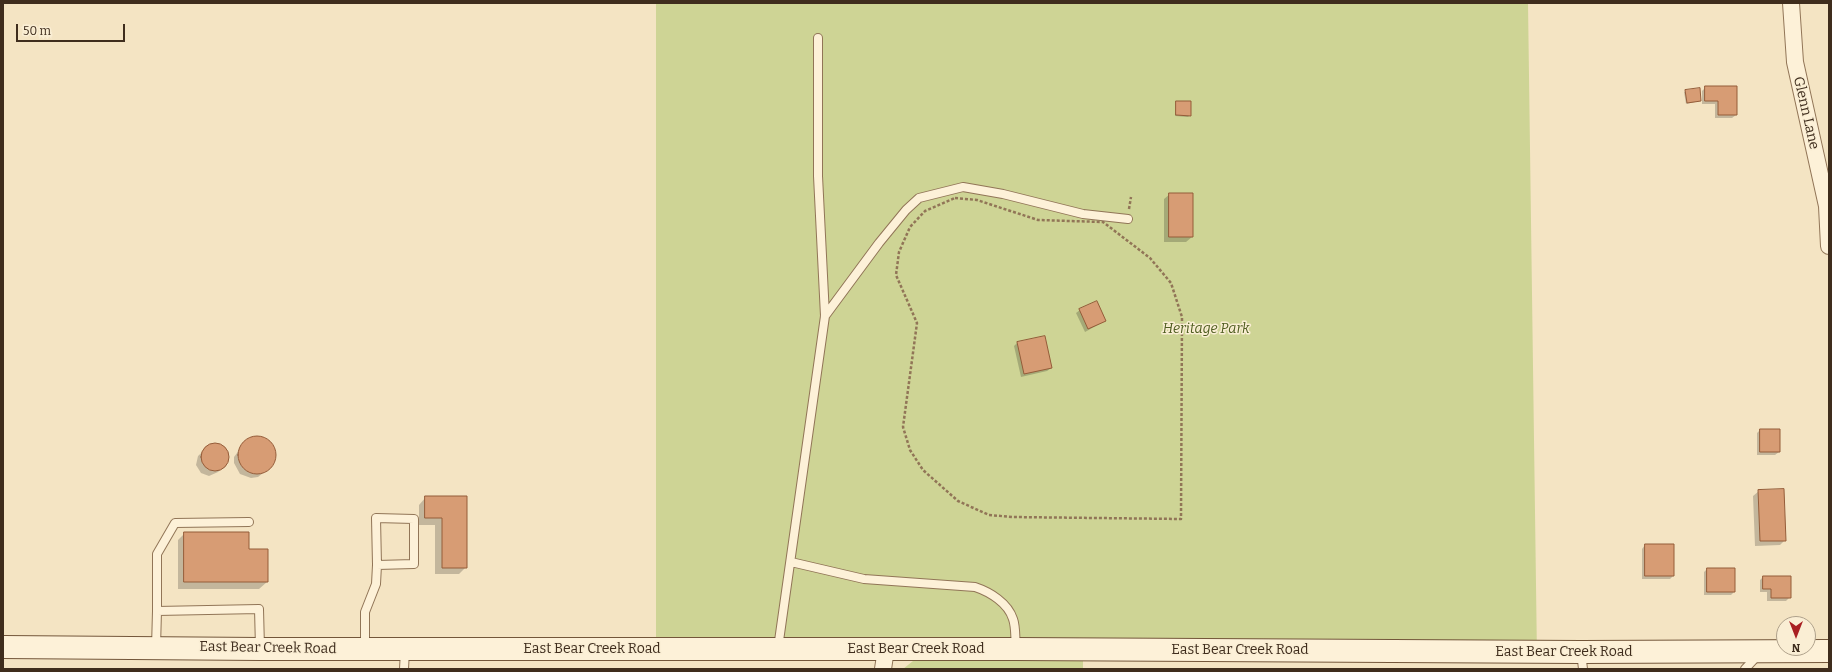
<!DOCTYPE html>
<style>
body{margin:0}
#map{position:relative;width:1832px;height:672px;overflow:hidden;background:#f4e4c3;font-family:Bitter,serif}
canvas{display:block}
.frame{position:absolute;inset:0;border:4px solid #3f2d1d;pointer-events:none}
.north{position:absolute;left:1776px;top:616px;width:40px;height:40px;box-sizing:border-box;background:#faeed4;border:1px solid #afa18b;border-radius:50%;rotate:180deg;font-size:11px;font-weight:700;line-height:16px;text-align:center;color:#3f2d1d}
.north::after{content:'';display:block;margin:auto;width:14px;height:18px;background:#a91f22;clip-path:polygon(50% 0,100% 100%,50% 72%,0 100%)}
.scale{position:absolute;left:16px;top:24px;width:109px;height:18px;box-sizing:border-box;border:2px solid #3f2d1d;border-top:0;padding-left:5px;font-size:12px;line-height:14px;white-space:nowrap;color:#3f2d1d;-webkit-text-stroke:3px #faeed4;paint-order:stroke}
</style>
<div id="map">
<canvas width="1832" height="672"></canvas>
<div class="frame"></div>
<div class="north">N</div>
<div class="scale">50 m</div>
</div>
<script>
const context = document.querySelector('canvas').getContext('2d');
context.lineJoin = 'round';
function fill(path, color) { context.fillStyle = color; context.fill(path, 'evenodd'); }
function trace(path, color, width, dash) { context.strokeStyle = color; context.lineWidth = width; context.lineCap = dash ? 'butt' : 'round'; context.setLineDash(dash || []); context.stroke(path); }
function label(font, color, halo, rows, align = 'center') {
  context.font = font + ' Bitter,serif'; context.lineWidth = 3; context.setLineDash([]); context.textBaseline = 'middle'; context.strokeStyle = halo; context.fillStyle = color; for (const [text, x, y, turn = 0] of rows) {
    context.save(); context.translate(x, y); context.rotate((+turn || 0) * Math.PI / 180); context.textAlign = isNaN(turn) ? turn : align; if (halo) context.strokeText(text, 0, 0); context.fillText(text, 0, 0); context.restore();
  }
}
fill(new Path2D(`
 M656,3H1528L1537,657L656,653Z
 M913,661H1083V669H903Z`), '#ced495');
fill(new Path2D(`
 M1706,87L1736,115L1732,118H1715V104H1702V91Z
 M1686,91L1700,101L1686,104L1684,92Z
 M1177,102L1190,115L1188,117L1175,116Z
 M1170,194L1192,237L1186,242H1164V199Z
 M1080,310L1105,321L1085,332L1076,313Z
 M1017,343L1051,368L1047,371L1021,377L1014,346Z
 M1760,430L1779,452L1775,455H1757V433Z
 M258,437L268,441L272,445L275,456L273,462L268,469L258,477L251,478L240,474L234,463V457L246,441Z
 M211,444H215L226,450L228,458L224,466L218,472L209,476L201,473L196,465L198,456Z
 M1759,491L1785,540L1780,545L1755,546L1753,496Z
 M426,497H466V567L459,574H435V525H419V505Z
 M185,533L248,550H267V582L259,589H178V540Z
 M1645,545L1673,576L1670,579H1642V549Z
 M1707,569L1734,592L1731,595H1704V572Z
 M1763,577L1790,597L1786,601H1767V592H1760V580Z`), '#0003');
const building = new Path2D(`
 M1705,86H1737V115H1718V101H1705Z
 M1700,88L1701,101L1687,103L1685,90Z
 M1176,101H1191V116L1176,115Z
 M1169,193H1193V237H1169Z
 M1097,301L1106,321L1088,329L1079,309Z
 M1045,336L1052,368L1024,374L1017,342Z
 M1760,429H1780V452H1760Z
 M238 455a19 19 0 1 1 38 0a19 19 0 1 1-38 0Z
 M201 457a14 14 0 1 1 28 0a14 14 0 1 1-28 0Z
 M1784,489L1786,541H1760L1758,490Z
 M425,496H467V568H442V518H425Z
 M184,532H249V549H268V582H184Z
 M1645,544H1674V576H1645Z
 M1707,568H1735V592H1707Z
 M1763,576H1791V598H1771V589H1763Z`);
fill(building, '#d79c74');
trace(building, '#945c39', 1);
const lane = new Path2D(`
 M825,316L879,243L906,210L919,198L963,187L1003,194L1083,214L1128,219
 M376,518L414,519V564L377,565Z
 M249,522L175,523L157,554V611L259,609L260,648
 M791,562L864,579L975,587C990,592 1008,603 1013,619C1016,627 1015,639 1016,648
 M156,647L157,611
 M365,648V612L376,584L377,565
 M778,648L825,316L818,176V38
 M1581,652L1583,669
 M404,669L405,650
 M1745,669L1758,655`);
const street = new Path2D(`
 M1791,3L1795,62L1827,206L1829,246
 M883,669L886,649`);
const secondary = new Path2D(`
 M3,647L260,649H1016L1581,652L1829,651`);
trace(lane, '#917557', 10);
trace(street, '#917557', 18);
trace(secondary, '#73563a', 24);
trace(new Path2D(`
 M955,198L977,200L1038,220L1103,222L1150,258L1171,283L1182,317L1181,519L1012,517L989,515L958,501L923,470L910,450L903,427L917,323L896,275L899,252L910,227L925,211Z
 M1129,209L1131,197`), '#917557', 2.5, [3, 2]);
trace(lane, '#fdf1d8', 8);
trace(street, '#fdf1d8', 16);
trace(secondary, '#fdf1d8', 22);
label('14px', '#3f2d1d', '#faeed4', [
 ["Glenn Lane",1806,113,77],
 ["East Bear Creek Road",268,648,1],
 ["East Bear Creek Road",592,649],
 ["East Bear Creek Road",916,649],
 ["East Bear Creek Road",1240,650],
 ["East Bear Creek Road",1564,652]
]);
label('italic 14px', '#505e21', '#faeed4', [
 ["Heritage Park",1206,329]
]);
</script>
